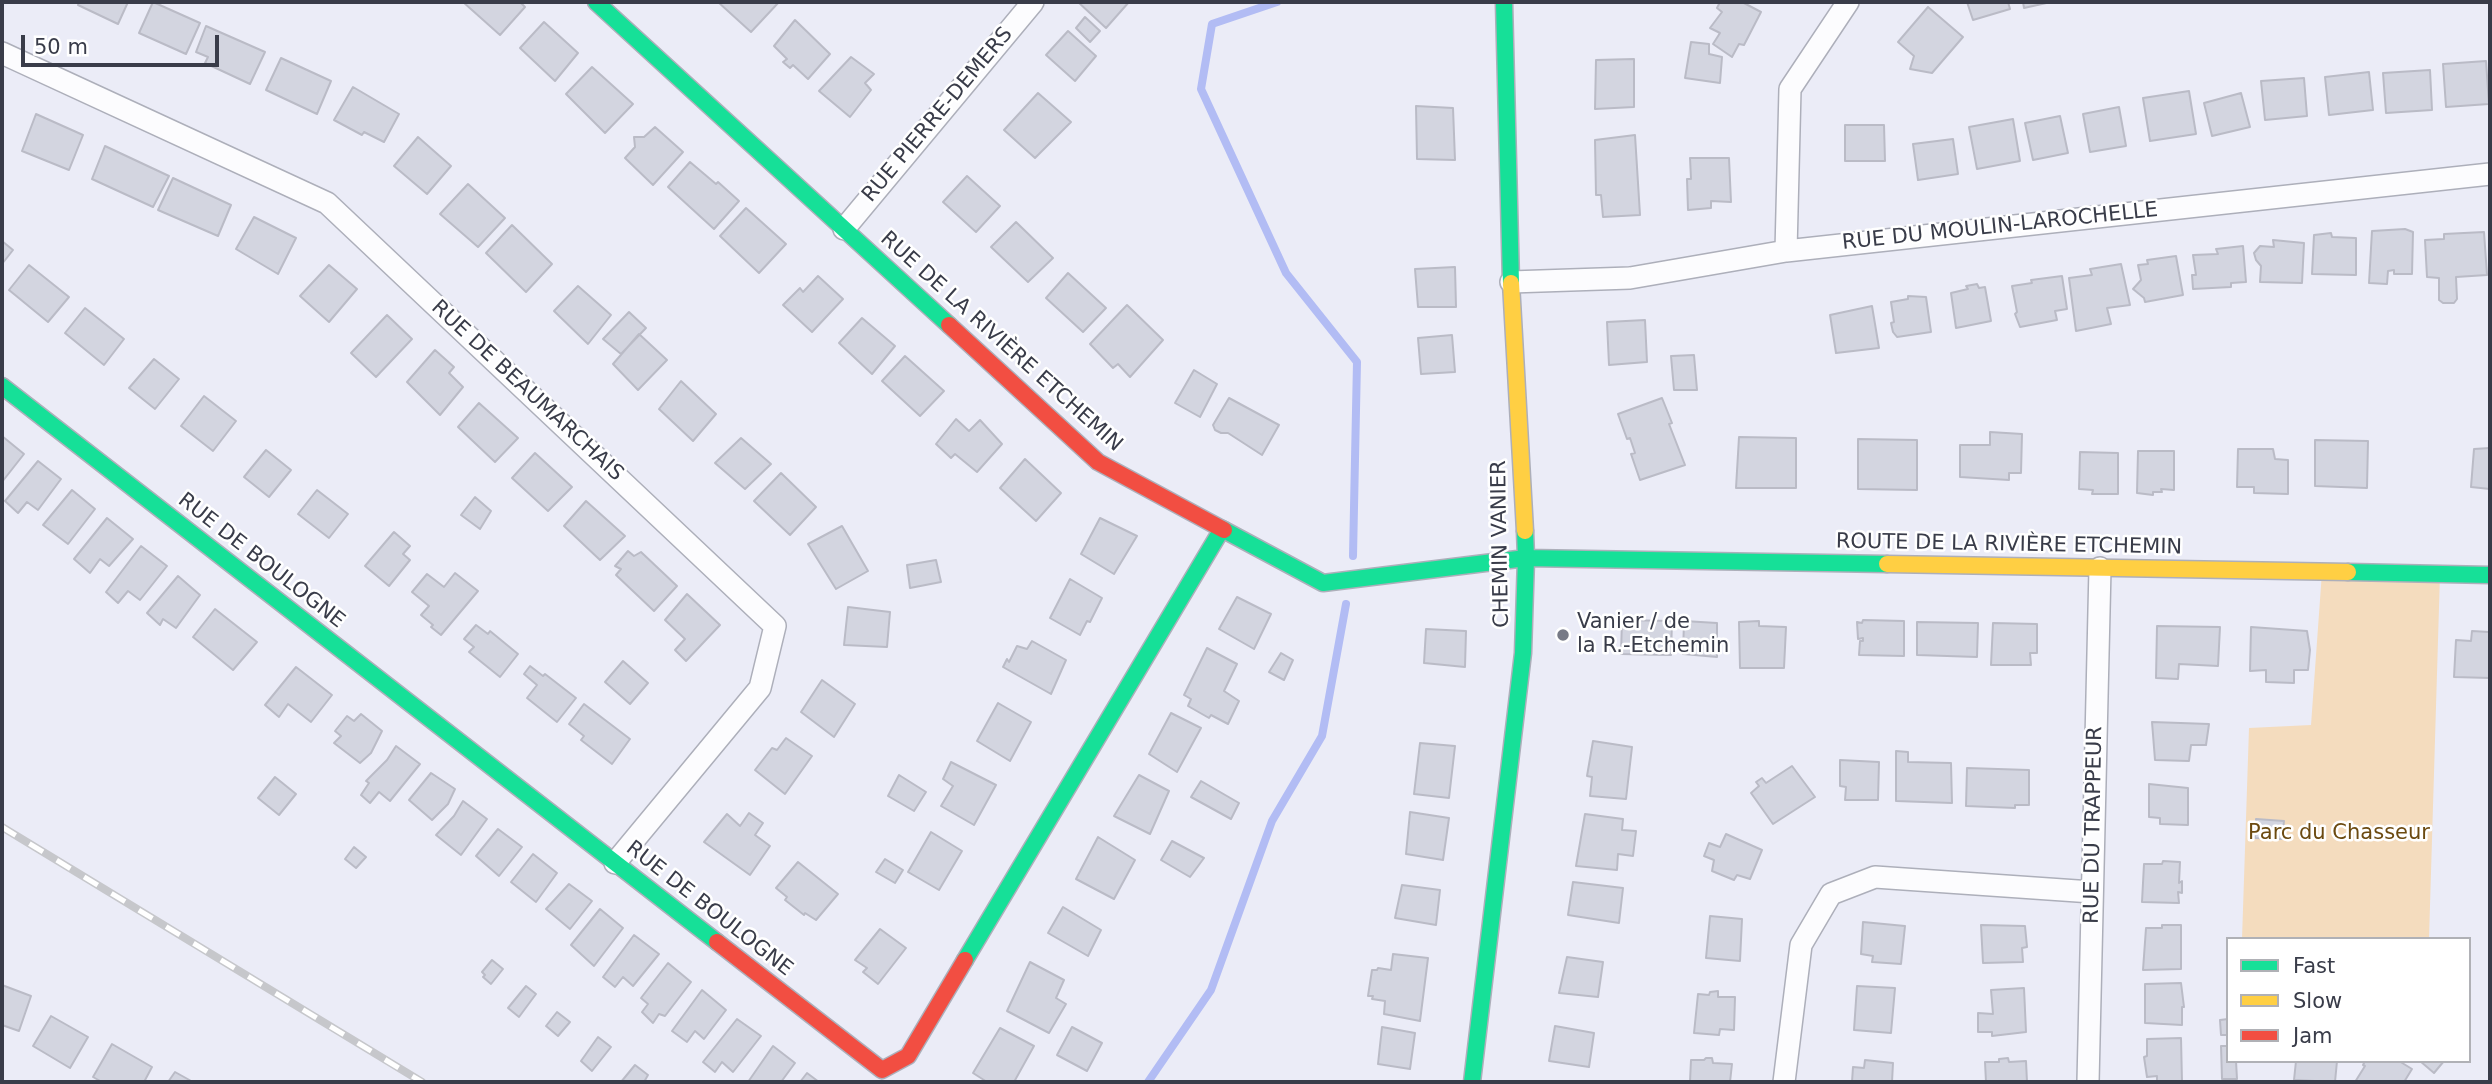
<!DOCTYPE html>
<meta charset="utf-8">
<style>
body{margin:0}
#map{position:relative;width:2492px;height:1084px;overflow:hidden;background:#ebecf7;font-family:"DejaVu Sans",sans-serif}
canvas{display:block}
.frame{position:absolute;inset:0;border:4px solid #393c49;pointer-events:none}
.legend{position:absolute;left:2226px;top:937px;width:245px;height:126px;box-sizing:border-box;background:#fff;border:2px solid #b0b1b6;margin:0;padding:9px 12px;list-style:none;font-size:21px;color:#393c49}
.legend li{display:flex;align-items:center;gap:14px;height:35px}
.legend b{width:35px;border:2px solid #b0b1b6}
.scale{position:absolute;left:21px;top:35px;width:198px;height:32px;box-sizing:border-box;border:4px solid #393c49;border-top:0;padding-left:9px;font-size:21px;line-height:24px;white-space:nowrap;color:#393c49;-webkit-text-stroke:5px #fff;paint-order:stroke}
</style>
<div id="map">
<canvas width="2492" height="1084"></canvas>
<div class="frame"></div>
<ul class="legend">
<li><b style="height:9px;background:#16e098"></b>Fast</li>
<li><b style="height:9px;background:#ffcf43"></b>Slow</li>
<li><b style="height:9px;background:#f24e42"></b>Jam</li>
</ul>
<div class="scale">50 m</div>
</div>
<script>
const context = document.querySelector('canvas').getContext('2d');
context.lineJoin = 'round';
function fill(path, color) { context.fillStyle = color; context.fill(path, 'evenodd'); }
function trace(path, color, width, dash) { context.strokeStyle = color; context.lineWidth = width; context.lineCap = dash ? 'butt' : 'round'; context.setLineDash(dash || []); context.stroke(path); }
function label(font, color, halo, rows, align = 'center') {
  context.font = font + ' "DejaVu Sans",sans-serif'; context.lineWidth = 5; context.setLineDash([]); context.textBaseline = 'middle'; context.strokeStyle = halo; context.fillStyle = color; for (const [text, x, y, turn = 0] of rows) {
    context.save(); context.translate(x, y); context.rotate((+turn || 0) * Math.PI / 180); context.textAlign = isNaN(turn) ? turn : align; if (halo) context.strokeText(text, 0, 0); context.fillText(text, 0, 0); context.restore();
  }
}
fill(new Path2D(`
 M2322,572L2440,574L2429,939H2242L2249,728L2311,725Z`), '#f4dcbe');
trace(new Path2D(`
 M1277,2L1212,24L1201,89L1286,273L1357,362L1353,556
 M1148,1082L1211,990L1272,821L1322,736L1346,604`), '#b2bcf4', 8);
const building = new Path2D(`
 M79,2H128L118,24L78,5Z
 M153,2L200,23L186,54L139,33Z
 M463,2H520L525,7L500,35Z
 M718,2H779L751,32Z
 M1078,2H1129L1106,28Z
 M1720,2H1742L1761,12L1744,45L1739,44L1732,57L1713,44L1720,33L1710,28L1722,12L1717,8Z
 M1967,2H2008L2010,9L1973,20Z
 M2023,2H2051L2024,8Z
 M1928,7L1963,37L1932,73L1910,69L1914,56L1898,42Z
 M1085,17L1100,31L1090,42L1076,28Z
 M795,20L830,54L808,79L793,65L790,68L783,62L787,59L774,46Z
 M544,22L578,53L555,81L520,48Z
 M206,26L265,52L250,84L205,63L208,57L196,52Z
 M1068,31L1096,56L1075,81L1046,55Z
 M1691,42L1709,44V54L1722,57L1720,83L1685,78Z
 M851,57L874,74L865,83L871,90L850,117L819,91Z
 M281,58L331,81L317,114L266,90Z
 M1634,59V107L1595,109L1596,60Z
 M2486,61L2489,104L2446,107L2443,64Z
 M592,67L633,104L605,133L566,94Z
 M2430,70L2432,110L2386,113L2383,73Z
 M2369,72L2373,110L2329,115L2325,77Z
 M2304,78L2307,116L2265,120L2261,81Z
 M353,87L399,114L384,142L364,132L362,135L334,120Z
 M2189,91L2196,134L2150,141L2143,98Z
 M1038,93L1071,122L1035,158L1004,130Z
 M2241,93L2250,127L2212,136L2204,103Z
 M1416,106L1453,108L1455,160L1417,159Z
 M2119,107L2126,146L2090,152L2083,114Z
 M36,114L83,135L69,170L22,151Z
 M2060,116L2068,153L2033,160L2025,123Z
 M2013,119L2020,161L1977,169L1969,127Z
 M1845,125H1884L1885,161H1845Z
 M655,127L683,152L653,185L625,158L635,147L634,137H644Z
 M1635,135L1640,215L1603,217L1601,195H1596L1595,140Z
 M418,137L451,166L427,194L394,166Z
 M1953,139L1958,174L1918,180L1913,144Z
 M105,146L169,176L153,207L92,179Z
 M1690,158H1729L1731,202L1711,201V208L1688,210L1687,179H1691Z
 M690,162L716,184L718,182L739,201L714,229L668,187Z
 M967,176L1000,206L976,232L943,202Z
 M173,178L231,205L218,236L158,210Z
 M468,184L505,218L478,247L440,214Z
 M746,208L786,244L759,273L720,236Z
 M254,217L296,238L278,274L236,249Z
 M1016,222L1053,258L1028,282L991,247Z
 M512,225L552,264L526,292L486,253Z
 M2405,229L2413,232L2412,274H2394V270L2388,271L2387,284L2369,283L2372,231Z
 M2484,232L2487,275L2456,277L2457,299L2454,303H2443L2439,300V278L2427,277L2425,240L2444,239V234Z
 M2331,233L2332,237L2356,238V275L2312,274L2314,235Z
 M2273,240L2304,243L2302,283L2260,282L2261,266L2256,260L2254,253L2260,246L2274,247Z
 M2,241L13,250L2,264Z
 M2243,246L2246,282L2231,283V287L2193,289L2192,275H2196L2193,255L2218,254L2216,249Z
 M2176,256L2183,295L2145,302L2144,298L2133,289L2141,280L2138,265L2148,264L2147,260Z
 M2121,264L2130,305L2107,308L2111,324L2076,331L2069,278L2092,275L2090,269Z
 M29,265L69,297L48,322L9,290Z
 M329,265L357,289L329,322L300,296Z
 M1455,267L1456,307H1418L1415,269Z
 M1068,273L1106,308L1083,332L1046,298Z
 M818,276L843,299L812,332L783,305L800,288L803,292Z
 M2062,276L2067,309L2055,311L2057,320L2020,327L2015,314L2017,312L2012,286L2032,283L2031,280Z
 M1977,284L1979,288L1985,287L1991,321L1956,328L1951,293L1968,289L1966,286Z
 M578,286L611,315L588,344L554,311Z
 M1908,296L1926,297L1931,332L1897,337L1893,332L1891,323L1894,322L1891,302L1908,299Z
 M1127,305L1163,340L1130,377L1118,364L1113,368L1090,344Z
 M1872,306L1879,348L1836,353L1830,315Z
 M85,308L124,339L104,365L65,333Z
 M629,312L646,328L621,354L603,339Z
 M387,315L412,339L376,377L351,353Z
 M862,318L895,346L872,374L839,343Z
 M1645,320L1647,362L1609,365L1607,322Z
 M639,334L667,360L638,390L613,364Z
 M1452,335L1455,372L1421,374L1418,338Z
 M435,350L454,367L449,373L463,387L440,415L407,382Z
 M1694,355L1697,390H1674L1671,356Z
 M905,356L944,391L920,416L882,381Z
 M154,359L179,379L155,409L129,388Z
 M1194,370L1217,384L1200,417L1175,403Z
 M681,381L716,414L693,441L659,409Z
 M204,396L236,421L213,451L181,426Z
 M1229,398L1279,425L1262,455L1228,433H1221L1215,430L1213,425Z
 M1662,398L1672,423L1669,424L1685,465L1640,480L1631,454L1635,453L1630,438L1627,439L1618,414Z
 M479,403L518,438L495,462L458,427Z
 M956,419L969,431L980,420L1002,444L977,472L955,454L951,458L936,444Z
 M1990,432L2022,434L2021,473H2009V480L1960,477V445H1990Z
 M2,436L24,454L2,482Z
 M1739,437L1796,438V488H1736Z
 M741,438L771,464L745,489L715,463Z
 M1858,439L1917,440V490L1858,489Z
 M2315,440L2368,441L2367,488L2315,486Z
 M2490,448V489L2471,487L2474,449Z
 M2238,449H2273L2275,459L2288,460V494L2254,493V487H2237Z
 M266,450L291,470L269,497L244,477Z
 M2138,451H2174V490L2161,489L2162,492H2153V495L2137,493Z
 M2080,452L2118,453V494H2092L2093,490L2079,489Z
 M535,453L572,487L548,511L512,478Z
 M1025,459L1061,493L1036,521L1000,488Z
 M38,461L61,479L38,510L27,502L18,513L5,501Z
 M781,473L816,507L790,535L754,501Z
 M72,490L95,509L68,544L43,525Z
 M317,490L348,514L329,538L298,514Z
 M475,497L491,511L480,529L461,515Z
 M586,501L625,536L600,560L564,526Z
 M107,518L133,539L109,566L100,559L90,573L74,559Z
 M1100,518L1137,536L1114,574L1081,554Z
 M842,526L868,571L836,589L808,544Z
 M394,532L410,546L403,554L410,560L389,586L365,566Z
 M141,546L167,566L140,600L128,591L118,603L106,592Z
 M628,551L634,556L641,552L677,586L654,611L616,575L621,569L615,566Z
 M936,560L941,582L910,588L907,565Z
 M455,573L478,591L441,635L431,627L433,625L421,615L429,606L412,592L427,574L444,587Z
 M178,576L200,595L176,628L163,619L160,625L147,613Z
 M1070,579L1102,598L1090,622L1087,621L1080,635L1050,618Z
 M687,594L720,625L686,661L675,650L685,639L665,620Z
 M1237,597L1271,614L1254,649L1219,629Z
 M848,607L890,612L887,647L844,645Z
 M215,609L257,642L233,670L193,637Z
 M1622,620L1672,621L1671,655L1621,654Z
 M1863,620L1904,621V656L1859,655L1860,641H1863V638L1858,639L1857,622L1862,623Z
 M1684,621L1717,623V657L1683,654Z
 M1759,621V626L1786,627L1784,668H1740L1739,622Z
 M1917,622L1978,623L1977,657L1917,655Z
 M1993,623L2037,624V653H2030L2031,665H1991Z
 M476,625L488,634L490,631L518,654L500,677L469,652L474,647L464,639Z
 M2157,626L2220,627L2218,666L2179,664L2178,679L2156,678Z
 M2251,627L2307,631L2310,650L2308,670H2294V683L2266,682V670L2250,671Z
 M1426,629L1466,631L1465,667L1424,663Z
 M2472,631L2489,632L2490,678L2454,677L2456,640L2471,641Z
 M1032,641L1066,660L1051,694L1003,667L1007,659L1009,662L1017,646L1027,649Z
 M1207,648L1237,664L1224,691L1239,701L1228,724L1211,715L1209,718L1188,706L1191,699L1184,695Z
 M1281,653L1293,660L1284,680L1269,672Z
 M623,661L648,683L630,704L605,682Z
 M530,666L543,676L545,674L576,698L557,722L527,698L537,685L524,674Z
 M296,667L332,695L311,722L288,704L279,717L265,705Z
 M822,680L855,704L834,737L801,712Z
 M998,703L1031,722L1010,761L977,741Z
 M584,704L630,739L612,764L581,740L584,736L569,724Z
 M1171,713L1201,728L1177,772L1149,754Z
 M361,714L382,731L371,753L360,763L334,743L341,736L335,731L347,716L354,721Z
 M2152,722L2209,724L2206,745H2191L2189,761L2155,760Z
 M786,738L812,756L785,794L755,770L772,748L777,750Z
 M1593,741L1632,747L1626,799L1590,796L1592,777L1587,776Z
 M1420,743L1455,746L1449,798L1414,794Z
 M396,746L420,764L390,801L379,792L370,803L361,795L369,783L366,781L387,760Z
 M1896,751L1908,752V762L1951,763L1952,803L1896,801Z
 M1840,760L1879,762L1878,800H1845L1846,787L1840,786Z
 M951,762L996,785L974,825L941,806L953,786L943,779Z
 M1792,766L1815,797L1773,824L1751,793L1759,786L1756,782L1762,778L1766,783Z
 M1967,768L2029,770V805H2015V808L1966,806Z
 M431,773L455,789L448,804L432,820L409,800Z
 M899,775L926,792L914,811L888,796Z
 M1139,775L1169,791L1150,834L1114,816Z
 M275,777L296,794L279,815L258,798Z
 M1201,781L1239,803L1231,819L1191,797Z
 M2149,784L2188,788V825L2160,824V818L2149,817Z
 M463,801L487,819L461,855L436,835L454,816Z
 M1410,812L1449,818L1443,860L1406,854Z
 M749,813L763,823L755,835L770,846L750,875L704,842L727,814L740,826Z
 M1585,814L1623,819L1622,830L1636,831L1633,856L1618,854L1617,870L1576,866Z
 M2256,819L2284,821L2282,839L2255,838Z
 M498,829L522,847L499,876L476,856Z
 M931,832L962,851L939,890L908,872Z
 M1726,834L1762,850L1750,879L1737,875L1734,880L1712,871L1714,860L1704,856L1709,843L1720,847Z
 M1098,837L1135,860L1114,899L1076,879Z
 M1172,841L1204,858L1190,877L1161,860Z
 M354,847L366,857L356,868L345,859Z
 M533,854L557,873L536,902L511,882Z
 M885,859L903,870L895,883L876,872Z
 M2163,861L2180,862L2179,883L2182,881V893L2178,892L2179,903L2142,902L2144,864H2162Z
 M798,862L838,894L816,920L805,913L804,915L785,900L787,897L776,888Z
 M1573,882L1623,888L1619,923L1568,915Z
 M569,884L592,901L570,929L546,909Z
 M1402,885L1440,890L1436,925L1395,918Z
 M1063,907L1101,930L1088,956L1048,933Z
 M600,909L623,928L594,966L571,945Z
 M1710,916L1742,919L1740,961L1706,958Z
 M1863,922L1905,926L1901,964L1872,962L1873,956L1861,954Z
 M1981,925L2025,926L2027,947L2022,948L2023,962L1983,963Z
 M2162,925H2181V969L2143,970L2146,928H2162Z
 M880,929L906,948L878,984L863,972L867,968L855,960Z
 M634,935L659,954L633,986L623,977L615,987L603,977Z
 M1393,954L1428,958L1420,1021L1384,1014L1385,1001L1372,999L1373,996H1368L1372,970H1377L1378,968L1391,970Z
 M1567,957L1603,962L1598,997L1559,993Z
 M492,960L503,969L491,984L483,977L485,975L482,972Z
 M1030,962L1064,980L1056,998L1066,1004L1049,1033L1007,1011Z
 M668,963L691,982L665,1016L659,1014L653,1023L642,1012L648,1004L641,998Z
 M2181,983L2184,1007H2182V1025L2145,1023V984Z
 M2,985L31,996L19,1031L2,1025Z
 M526,986L536,994L519,1017L508,1008Z
 M1857,986L1895,988L1891,1033L1854,1030Z
 M2024,988L2026,1032L1992,1036V1032H1978V1013L1993,1014L1991,990Z
 M702,990L726,1010L704,1039L695,1031L687,1042L672,1031Z
 M1718,991V997H1735L1734,1030L1720,1029L1719,1035L1694,1033L1698,994L1709,995L1710,992Z
 M557,1012L570,1022L558,1036L546,1026Z
 M51,1016L88,1037L70,1068L33,1046Z
 M737,1019L761,1036L733,1072L722,1062L715,1072L703,1062Z
 M2228,1019V1035H2221L2220,1020Z
 M1555,1026L1594,1033L1589,1067L1549,1061Z
 M1072,1027L1102,1043L1087,1071L1057,1055Z
 M1382,1027L1415,1033L1410,1069L1378,1064Z
 M1000,1028L1034,1046L1014,1082H987L973,1073Z
 M598,1037L611,1047L592,1071L581,1061Z
 M2181,1038L2182,1082H2157V1076L2147,1077L2144,1057L2147,1056V1039Z
 M112,1044L152,1067L144,1082H102L93,1077Z
 M773,1046L795,1063L781,1082H748Z
 M2221,1046H2228V1061H2236L2237,1079H2222Z
 M1706,1058H1712L1713,1063L1732,1064L1730,1082H1690L1691,1060H1704Z
 M2008,1058L2009,1062L2026,1061L2027,1082H1986L1985,1062H1999V1059Z
 M1865,1060L1893,1063L1892,1082H1852L1853,1067L1864,1068Z
 M2296,1061H2337L2335,1082L2294,1080Z
 M2365,1061H2399L2412,1069L2404,1082H2355L2365,1066L2363,1065Z
 M2420,1061H2444L2434,1073Z
 M635,1065L648,1075L644,1082H621Z
 M175,1072L193,1082H168Z
 M807,1073L819,1082H800Z`);
fill(building, '#d3d5e0');
trace(building, '#babbc6', 2);
const street = new Path2D(`
 M2,53L327,203L775,626L760,688L615,863
 M844,229L1033,2
 M1786,251L1790,89L1848,2
 M1511,282L1630,278L1786,251L2490,174
 M1784,1082L1801,945L1831,894L1875,877L2092,892
 M2088,1082L2100,568`);
const fast = new Path2D(`
 M596,2L949,325
 M1504,2L1511,283
 M2,386L717,942
 M1224,530L1323,583L1526,558L1887,564
 M2348,572L2490,575
 M965,960L1222,529
 M1472,1082L1523,653L1526,558L1525,531`);
const slow = new Path2D(`
 M1511,283L1525,531
 M1887,564L2348,572`);
const jam = new Path2D(`
 M949,325L1098,462L1224,530
 M717,942L882,1070L908,1056L965,960`);
trace(street, '#adafba', 24);
trace(fast, '#adafba', 19);
trace(slow, '#adafba', 19);
trace(jam, '#adafba', 19);
trace(street, '#fcfcfe', 21);
trace(fast, '#16e098', 16);
trace(slow, '#ffcf43', 16);
trace(jam, '#f24e42', 16);
const rail = new Path2D(`
 M2,827L422,1082`);
trace(rail, '#c6c7cb', 8);
trace(rail, '#fff', 5, [16]);
for (const [x, y, r, color] of [
 [1563,635,7,"#777a86"]
]) { const dot = new Path2D(); dot.arc(x, y, r, 0, 2 * Math.PI); context.fillStyle = color; context.fill(dot); trace(dot, '#fff', 2.5); }
label('21px', '#393c49', '#fff', [
 ["RUE PIERRE-DEMERS",938,115,-50],
 ["RUE DU MOULIN-LAROCHELLE",2000,227,-6],
 ["RUE DE LA RIVIÈRE ETCHEMIN",1001,342,42],
 ["RUE DE BEAUMARCHAIS",527,391,43],
 ["CHEMIN VANIER",1501,544,-91],
 ["ROUTE DE LA RIVIÈRE ETCHEMIN",2009,545,1],
 ["RUE DE BOULOGNE",261,561,38],
 ["RUE DU TRAPPEUR",2094,825,-89],
 ["RUE DE BOULOGNE",709,909,38]
]);
label('21px', '#393c49', '#fff', [
 ["Vanier / de",1577,623],
 ["la R.-Etchemin",1577,647]
], 'left');
label('21px', '#6c4a10', '#fff', [
 ["Parc du Chasseur",2339,834]
]);
</script>
